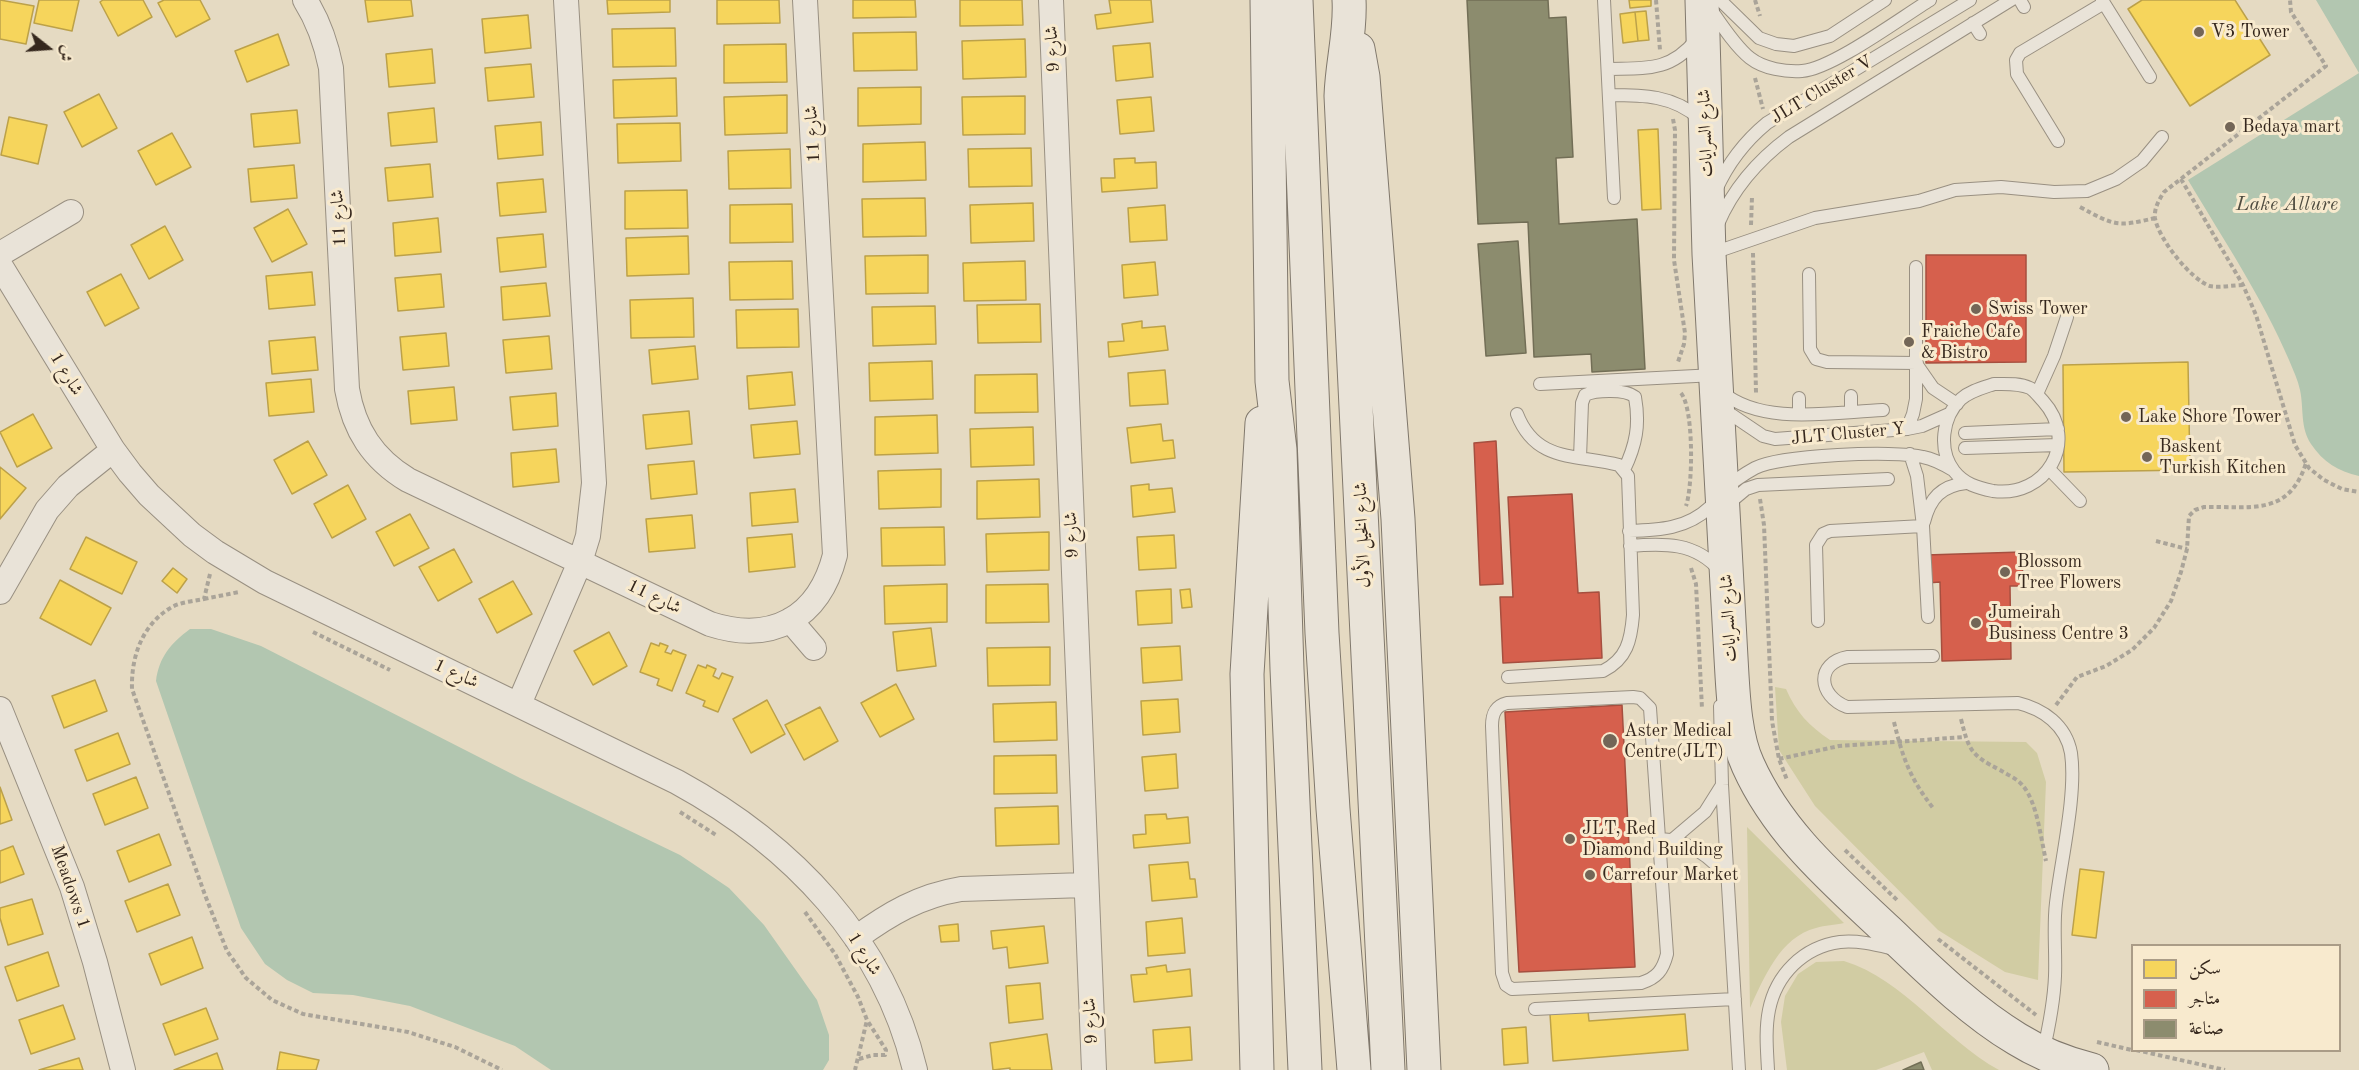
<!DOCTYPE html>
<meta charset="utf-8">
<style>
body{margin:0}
#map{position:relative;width:2359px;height:1070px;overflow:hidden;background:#e5dac2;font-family:"Old Standard TT",Amiri,serif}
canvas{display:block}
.legend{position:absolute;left:2131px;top:944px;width:210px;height:108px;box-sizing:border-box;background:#f8eace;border:2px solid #aa9c87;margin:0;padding:8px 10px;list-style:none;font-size:18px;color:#35271d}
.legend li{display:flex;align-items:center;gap:12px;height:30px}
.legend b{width:30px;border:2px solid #aa9c87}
.north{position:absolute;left:18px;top:18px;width:60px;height:60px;-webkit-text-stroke:4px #f8eace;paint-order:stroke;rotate:107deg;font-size:16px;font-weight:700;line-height:24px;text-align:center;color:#35271d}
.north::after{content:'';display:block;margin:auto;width:21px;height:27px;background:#35271d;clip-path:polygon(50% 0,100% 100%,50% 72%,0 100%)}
</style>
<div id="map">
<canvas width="2359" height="1070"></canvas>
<ul class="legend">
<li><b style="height:16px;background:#f6d55c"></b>سكن</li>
<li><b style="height:16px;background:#d6604d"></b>متاجر</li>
<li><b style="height:16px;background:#8c8c6e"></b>صناعة</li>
</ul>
<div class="north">ش</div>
</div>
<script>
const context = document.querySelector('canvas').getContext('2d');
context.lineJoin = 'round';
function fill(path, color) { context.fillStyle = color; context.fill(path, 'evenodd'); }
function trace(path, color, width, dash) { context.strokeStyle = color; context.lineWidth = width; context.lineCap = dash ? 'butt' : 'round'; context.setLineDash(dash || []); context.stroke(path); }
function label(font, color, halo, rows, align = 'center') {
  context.font = font + ' "Old Standard TT",Amiri,serif'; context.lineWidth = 6; context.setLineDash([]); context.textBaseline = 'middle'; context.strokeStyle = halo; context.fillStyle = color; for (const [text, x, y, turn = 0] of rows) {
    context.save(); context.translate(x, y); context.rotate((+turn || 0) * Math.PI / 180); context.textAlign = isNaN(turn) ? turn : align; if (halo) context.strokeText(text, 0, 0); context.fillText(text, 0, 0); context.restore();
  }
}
fill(new Path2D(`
 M1775,687L1786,689C1796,712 1809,726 1830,740L2026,742L2037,753L2046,782L2038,980L2005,972L1938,930L1815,806L1779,750Z
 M1747,827L1844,923C1835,925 1825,925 1816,928C1780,937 1764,978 1750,1008Z
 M1844,961C1905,980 1943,1039 1999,1070H1932L1924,1052L1876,1070H1787L1781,1022L1785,996L1798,974L1816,962Z`), '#d1cca3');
fill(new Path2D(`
 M2316,0H2359V73Z
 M2359,73V476C2338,471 2323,462 2311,444C2300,427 2304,409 2300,390C2298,380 2293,370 2289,360C2262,297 2223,239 2188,180Z
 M190,629H211L261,646L520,778L680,855L729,888L764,925L817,1000L829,1035V1060L823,1070H551L515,1046L410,1006L353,995L313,993L287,980L265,964L241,928L156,681C159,657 171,643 190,629Z`), '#b2c6b0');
const homes = new Path2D(`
 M0,0L34,6L26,44L0,39Z
 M39,0H79L72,31L34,23Z
 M103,0H143L152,17L118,36L100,2Z
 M164,0H200L210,19L176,37L158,3Z
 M365,0H411L413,16L368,22Z
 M607,0H670V12L608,14Z
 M717,0H779L780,23L717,24Z
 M853,0H915L916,17L853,18Z
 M960,0H1022L1023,25L960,26Z
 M1109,0H1151L1153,22L1097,29L1095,15L1111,13Z
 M1629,0H1651V6L1630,8Z
 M2142,0H2235L2270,55L2190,106L2128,9Z
 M1646,11L1649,40L1638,41L1635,12Z
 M1635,12L1638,41L1623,43L1620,14Z
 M528,15L531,48L485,53L482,19Z
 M675,28L676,66L613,67L612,29Z
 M916,32L917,70L854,71L853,33Z
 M278,34L289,65L247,82L235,51Z
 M1025,39L1026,77L963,79L962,41Z
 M1150,43L1153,77L1116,81L1113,46Z
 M786,44L787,82L724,83V45Z
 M432,49L435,83L389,87L386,54Z
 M531,64L534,97L488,101L485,68Z
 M676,78L677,116L614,118L613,80Z
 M921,87V124L858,126V88Z
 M99,94L117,128L82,147L64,112Z
 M787,95V133L725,135L724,97Z
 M1025,96V134L963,135L962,97Z
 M1151,97L1154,131L1120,134L1117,100Z
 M434,108L437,142L391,146L388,113Z
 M297,110L300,143L254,147L251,114Z
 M9,117L47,125L38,164L1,155Z
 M541,122L543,155L498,159L495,126Z
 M680,123L681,161L618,163L617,124Z
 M1658,129L1661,209L1642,210L1638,130Z
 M172,133L191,167L156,185L138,151Z
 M925,142L926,180L863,182V144Z
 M1031,148L1032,186L969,187L968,149Z
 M790,149L791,188L729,189L728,151Z
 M1135,158V163L1156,162L1157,188L1102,192L1101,178H1115L1114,159Z
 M430,164L433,197L388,201L385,168Z
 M294,165L297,198L251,202L248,169Z
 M543,179L546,212L500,216L497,183Z
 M687,190L688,228L625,229V191Z
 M925,198L926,236L863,237L862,199Z
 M1033,203L1034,241L971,243L970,205Z
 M792,204L793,242L730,243V205Z
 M1165,205L1167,240L1130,242L1128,208Z
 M288,209L307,244L272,262L254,228Z
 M438,218L441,252L395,256L393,223Z
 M165,226L183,260L149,279L131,245Z
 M543,234L546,267L500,272L497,238Z
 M688,236L689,274L627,276L626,238Z
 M928,255V293L866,294L865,256Z
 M792,261L793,299L730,300L729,262Z
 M1025,261L1026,300L964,301L963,263Z
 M1155,262L1158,295L1124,298L1122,265Z
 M312,272L315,305L269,309L266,276Z
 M121,274L139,308L105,326L87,292Z
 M441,274L444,307L398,311L395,278Z
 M546,283L550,316L503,320L501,287Z
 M693,298L694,337L631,338L630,300Z
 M1040,304L1041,342L978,343L977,305Z
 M935,306L936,344L873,346L872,307Z
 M798,309L799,347L737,348L736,310Z
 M1142,321V328L1165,326L1168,350L1109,357L1108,342L1124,341L1122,324Z
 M446,333L449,366L403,370L400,337Z
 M549,336L552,369L506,373L503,340Z
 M315,337L318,370L272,374L269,341Z
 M695,346L698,379L652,384L649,350Z
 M932,361L933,399L870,401L869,363Z
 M2188,362L2190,470L2064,472L2063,365Z
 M1165,370L1168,404L1130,406L1128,373Z
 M792,372L795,405L749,409L747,376Z
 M1037,374L1038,412L975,413V375Z
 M311,379L314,412L269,416L266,383Z
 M454,387L457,420L411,424L408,391Z
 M556,393L558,426L513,430L510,397Z
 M689,411L692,444L646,449L643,415Z
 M33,414L52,448L17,467L0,432Z
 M937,415L938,453L875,455V417Z
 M797,421L800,454L754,458L751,425Z
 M1161,424L1163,441L1173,440L1175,458L1131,463L1127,428Z
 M1033,427L1034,465L971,467L970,429Z
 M308,441L327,475L292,494L274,460Z
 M556,449L559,482L513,487L511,453Z
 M694,461L697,494L651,499L648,465Z
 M0,467L26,488L0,519Z
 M941,469V507L879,509L878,471Z
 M1039,479L1040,517L977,519V481Z
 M1149,484V490L1172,488L1175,512L1133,517L1131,486Z
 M348,485L366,519L332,538L314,504Z
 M795,489L798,522L752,526L750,493Z
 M410,514L429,548L394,566L376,532Z
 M692,515L695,548L649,552L646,519Z
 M944,527L945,565L882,566L881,528Z
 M1049,532V570L987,572L986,534Z
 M792,534L795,567L749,572L747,538Z
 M1174,535L1176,568L1139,570L1137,537Z
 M86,537L137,562L122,594L70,569Z
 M454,549L472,582L438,601L419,567Z
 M173,568L187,579L177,593L162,581Z
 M60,580L111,608L91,645L40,618Z
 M513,581L532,614L497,633L479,599Z
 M947,584V622L885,624L884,586Z
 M1048,584L1049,622L986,623V585Z
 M1171,589L1172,623L1138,625L1136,591Z
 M1190,589L1192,607L1182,608L1180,590Z
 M931,628L936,666L897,671L893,632Z
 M609,632L627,666L593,685L574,651Z
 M651,643L659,646L660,643L668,646L665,652L671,654L673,650L686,655L672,691L657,685L659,679L640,672Z
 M1180,646L1182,680L1143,683L1141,648Z
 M1050,647V685L988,686L987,648Z
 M698,665L706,668L707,665L716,669L713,676L719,679L722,673L733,677L718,712L703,706L705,701L686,693Z
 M95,680L107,711L64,728L52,696Z
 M896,684L914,719L880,737L861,703Z
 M1178,699L1180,732L1143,735L1141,701Z
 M767,700L785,734L751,753L733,719Z
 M1056,702L1057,740L994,742L993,704Z
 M820,707L838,741L804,760L785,725Z
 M118,733L130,764L87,781L75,750Z
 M1176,754L1178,788L1145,791L1142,757Z
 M1056,755L1057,793L994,794V756Z
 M136,777L148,808L105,825L93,794Z
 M0,787L12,820L0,824Z
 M1058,806L1059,844L996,846L995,808Z
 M1166,814L1167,819L1188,817L1190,843L1134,848L1133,835L1146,834L1145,815Z
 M159,834L171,865L129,882L117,851Z
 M13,846L24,874L0,883V851Z
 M1188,862L1190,879H1195L1197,897L1152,901L1149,865Z
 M2080,869L2104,872L2096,938L2072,935Z
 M168,884L180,915L137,932L125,901Z
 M32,899L43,934L8,945L0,918V908Z
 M1182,918L1185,953L1148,956L1146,922Z
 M958,924L959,941L941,942L939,926Z
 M1044,926L1048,963L1009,968L1007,947L993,949L991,931Z
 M192,937L203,968L161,985L149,954Z
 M48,952L59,986L17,1001L5,967Z
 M1166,965L1167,972L1190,969L1192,996L1134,1002L1131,975L1147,974L1146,968Z
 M1040,983L1043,1019L1009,1023L1006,986Z
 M63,1005L75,1039L31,1054L19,1020Z
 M206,1008L218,1039L175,1055L163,1024Z
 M1588,1011L1589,1021L1685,1014L1688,1050L1553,1061L1550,1014Z
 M1190,1027L1192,1060L1155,1063L1153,1030Z
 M1526,1027L1528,1063L1504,1065L1502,1029Z
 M1047,1034L1052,1070H1010V1068L993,1070L990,1043Z
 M280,1052L319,1060L316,1070H277Z
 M217,1053L223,1070H174Z
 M79,1058L83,1070H39Z`);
fill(homes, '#f6d55c');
trace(homes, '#bca149', 1.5);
const shops = new Path2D(`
 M1926,255H2026V362L1926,363Z
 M1496,441L1503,584L1480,585L1474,443Z
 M1572,494L1578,593L1599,592L1602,658L1503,663L1500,597H1513L1508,497Z
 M2022,552L2023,586H2010L2011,659L1942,661L1940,582L1927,583L1926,555Z
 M1622,705L1635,967L1519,972L1505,712Z`);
fill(shops, '#d6604d');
trace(shops, '#a64f3f', 1.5);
const industry = new Path2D(`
 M1467,0H1548L1549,18L1566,17L1573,157L1556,158L1559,224L1637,219L1645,369L1592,372L1591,354L1534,357L1528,222L1478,224Z
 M1518,241L1526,353L1486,356L1478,244Z
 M1921,1062L1924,1070H1903Z`);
fill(industry, '#8c8c6e');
trace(industry, '#726e56', 1.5);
const service = new Path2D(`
 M1604,0L1614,198
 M1720,0L1759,38L1776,44L1794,46L1830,36L1885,0
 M2020,0L2024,7
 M2102,0L2150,77
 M1710,8C1721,24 1735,46 1750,58C1764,69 1786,72 1802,71C1832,69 1902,17 1930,0
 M1973,23L1980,34
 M1608,69C1645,68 1670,72 1696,40
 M1609,95C1643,95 1673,95 1700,119
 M2058,141L2017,74L2016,60L2020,53L2104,3
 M1716,190C1728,163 1744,142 1767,123L1970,0
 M1718,224C1733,189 1758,160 1789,137L2011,0
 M1710,254L1815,218L1919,201L1955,190L2001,187L2054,192L2087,191L2116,179L2142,161L2162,137
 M1809,274L1810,349L1816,359L1827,362L1917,363
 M1917,365L1933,388L1957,404
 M1540,384L1715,375
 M1994,384C2006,384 2019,383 2030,388C2035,391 2039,397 2043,401C2080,442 2046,498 1993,491C1978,488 1964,484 1954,471C1938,450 1942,417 1961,399C1970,391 1982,388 1994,384Z
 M1722,392C1762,426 1833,412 1883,410
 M2037,394L2054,356L2067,317
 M1851,396V411
 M1799,398V413
 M1720,407L1763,436L1775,439L1907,429L1922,426L1949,414
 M1907,429L1913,414L1916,399V267
 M1965,433L2058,429
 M1965,448L2058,445
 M1910,454L1917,476L1923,526L1928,617
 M1580,458L1582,403L1585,395C1596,390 1626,389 1635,397C1640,425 1636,445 1624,470
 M2049,469L2080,501
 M1728,504L1746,489L1758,485L1888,479
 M1924,522C1930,498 1941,486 1966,483
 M1629,531C1659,530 1687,529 1710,507C1714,503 1717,497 1721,492C1730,484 1744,474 1755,468C1780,455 1895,450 1923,457C1934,459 1943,464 1953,470
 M1630,546C1663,543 1696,542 1720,571
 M1818,621L1816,545L1823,534L1830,531L1923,526
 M1933,656L1848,657C1815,663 1818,696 1847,707L2018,703C2043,709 2066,725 2071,753C2077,794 2061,860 2056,903C2053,927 2056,951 2055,976C2054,1002 2049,1027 2043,1053
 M1508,677L1603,671C1627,659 1631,640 1633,615L1628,476L1619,465C1576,454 1536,463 1517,414
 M1633,697L1640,698L1650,708L1667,954C1663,970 1657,978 1641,983L1512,989L1506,985L1502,973L1492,726C1492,714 1495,706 1507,703Z
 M1720,706L1722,785L1739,1070
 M1660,839C1688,840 1712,857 1728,879
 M1672,840L1705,812L1722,785
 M1535,1009L1735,999
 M1768,1070C1767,1050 1765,1030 1769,1010C1776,975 1803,947 1840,942C1858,940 1877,945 1894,949`);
const minor = new Path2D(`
 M305,0C319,22 326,43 331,68L347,389C354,430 373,459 408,480L710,624C772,644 819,618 835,555L805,0
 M1051,0L1094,1070
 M0,254L71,212
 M0,265L113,450L130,473L149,495L192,535L215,552L265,582L677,782C792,845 884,940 915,1070
 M0,592L47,510L68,486L113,450
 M790,620L814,648
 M519,704L580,562L588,536L594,483L566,0
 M0,709L72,887L95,962L123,1070
 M856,938C889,914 919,896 961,889L1085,885`);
const secondary = new Path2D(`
 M1267,0L1272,381L1280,450L1287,669L1305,1070
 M1296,0L1322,633L1333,809L1354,1070
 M1349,0C1351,32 1342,63 1341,96L1388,1070
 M1702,0L1709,254L1731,658C1733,691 1734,735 1748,765C1779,834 1834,880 1888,931C1928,969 1969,1010 2017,1039C2041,1054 2065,1063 2092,1070
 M1358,49L1363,77L1398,519L1424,1070
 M1257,1070L1247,674L1262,423`);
trace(service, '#999082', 14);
trace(minor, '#999082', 26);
trace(secondary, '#80786c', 35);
trace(new Path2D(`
 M1656,0L1660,50
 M1755,0L1760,16
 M1755,78L1763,109
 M1673,119L1675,130L1674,260L1685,333L1684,344L1678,362
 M2181,179L2243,285L2256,315L2295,445L2309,468L2324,480L2342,489L2359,492
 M2080,207C2115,226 2117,227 2155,218
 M1751,225L1752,197
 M1753,253L1756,393
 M2243,285C2234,285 2220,288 2210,286C2191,280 2158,238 2155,218C2154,208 2159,200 2164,192L2326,66L2291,12L2290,0
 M1681,393C1694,409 1693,486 1686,506
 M1760,499L1764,525L1772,721L1779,759L1787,780
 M2156,541L2187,549
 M1691,568L1696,584L1702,709
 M210,574L204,599C194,601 181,602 172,607C142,624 131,657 132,689L205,895L227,951L246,978L272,1000L303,1014L408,1032L455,1047L502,1070
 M204,599L239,592
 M313,632L390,670
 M2056,705L2077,677L2106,666L2132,650L2154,628L2171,601L2181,572L2187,549L2189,516L2195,510L2204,507C2250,506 2289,517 2306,463
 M1961,719C1969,751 1971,755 2000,770C2008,775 2018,779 2023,786C2037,802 2041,839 2046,861
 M1894,722C1903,759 1910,778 1933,808
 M1779,759L1839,746L1965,737
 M680,812L716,835
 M1845,850L1898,901
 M805,912L835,954L858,997L867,1020L855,1070
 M1938,939L2036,1015
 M2097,1042L2132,1050
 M2136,1050L2225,1070
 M859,1059L873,1055H885L886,1050L867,1020`), '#aaa499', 4, [4.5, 3]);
trace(service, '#e9e3d8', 12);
trace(minor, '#e9e3d8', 24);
trace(secondary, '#e9e3d8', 33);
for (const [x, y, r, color] of [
 [2199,32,6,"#736657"],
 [2230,127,6,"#736657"],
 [1976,309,6,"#736657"],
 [1909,342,6,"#736657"],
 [2126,417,6,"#736657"],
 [2147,457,6,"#736657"],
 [2005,572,6,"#736657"],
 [1976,623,6,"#736657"],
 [1610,741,8,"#736657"],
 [1570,839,6,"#736657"],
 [1590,875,6,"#736657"]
]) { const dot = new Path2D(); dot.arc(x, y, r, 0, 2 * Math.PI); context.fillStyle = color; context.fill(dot); trace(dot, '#f8eace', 2); }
label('18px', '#35271d', '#f8eace', [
 ["V3 Tower",2211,32],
 ["Bedaya mart",2242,127],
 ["Swiss Tower",1988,309],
 ["Fraiche Cafe",1921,332],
 ["& Bistro",1921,353],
 ["Lake Shore Tower",2138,417],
 ["Baskent",2159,447],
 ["Turkish Kitchen",2159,468],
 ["Blossom",2017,562],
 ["Tree Flowers",2017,583],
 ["Jumeirah",1988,613],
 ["Business Centre 3",1988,634],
 ["Aster Medical",1624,731],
 ["Centre(JLT)",1624,752],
 ["JLT, Red",1582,829],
 ["Diamond Building",1582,850],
 ["Carrefour Market",1602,875]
], 'left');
label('18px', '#35271d', '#f8eace', [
 ["شارع 9",1053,49,-93],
 ["JLT Cluster V",1822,90,-31],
 ["شارع السرايات",1706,133,-92],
 ["شارع 11",813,134,-93],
 ["شارع 11",339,218,-93],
 ["شارع 1",66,374,59],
 ["JLT Cluster Y",1848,434,-5],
 ["شارع 9",1072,535,-92],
 ["شارع الخيل الأول",1363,535,-92],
 ["شارع 11",654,597,26],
 ["شارع السرايات",1729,618,-93],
 ["شارع 1",456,674,25],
 ["Meadows 1",70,887,71],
 ["شارع 1",864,954,58],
 ["شارع 9",1091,1021,-93]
]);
label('italic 20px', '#4f4c40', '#f8eace', [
 ["Lake Allure",2287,205]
]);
</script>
